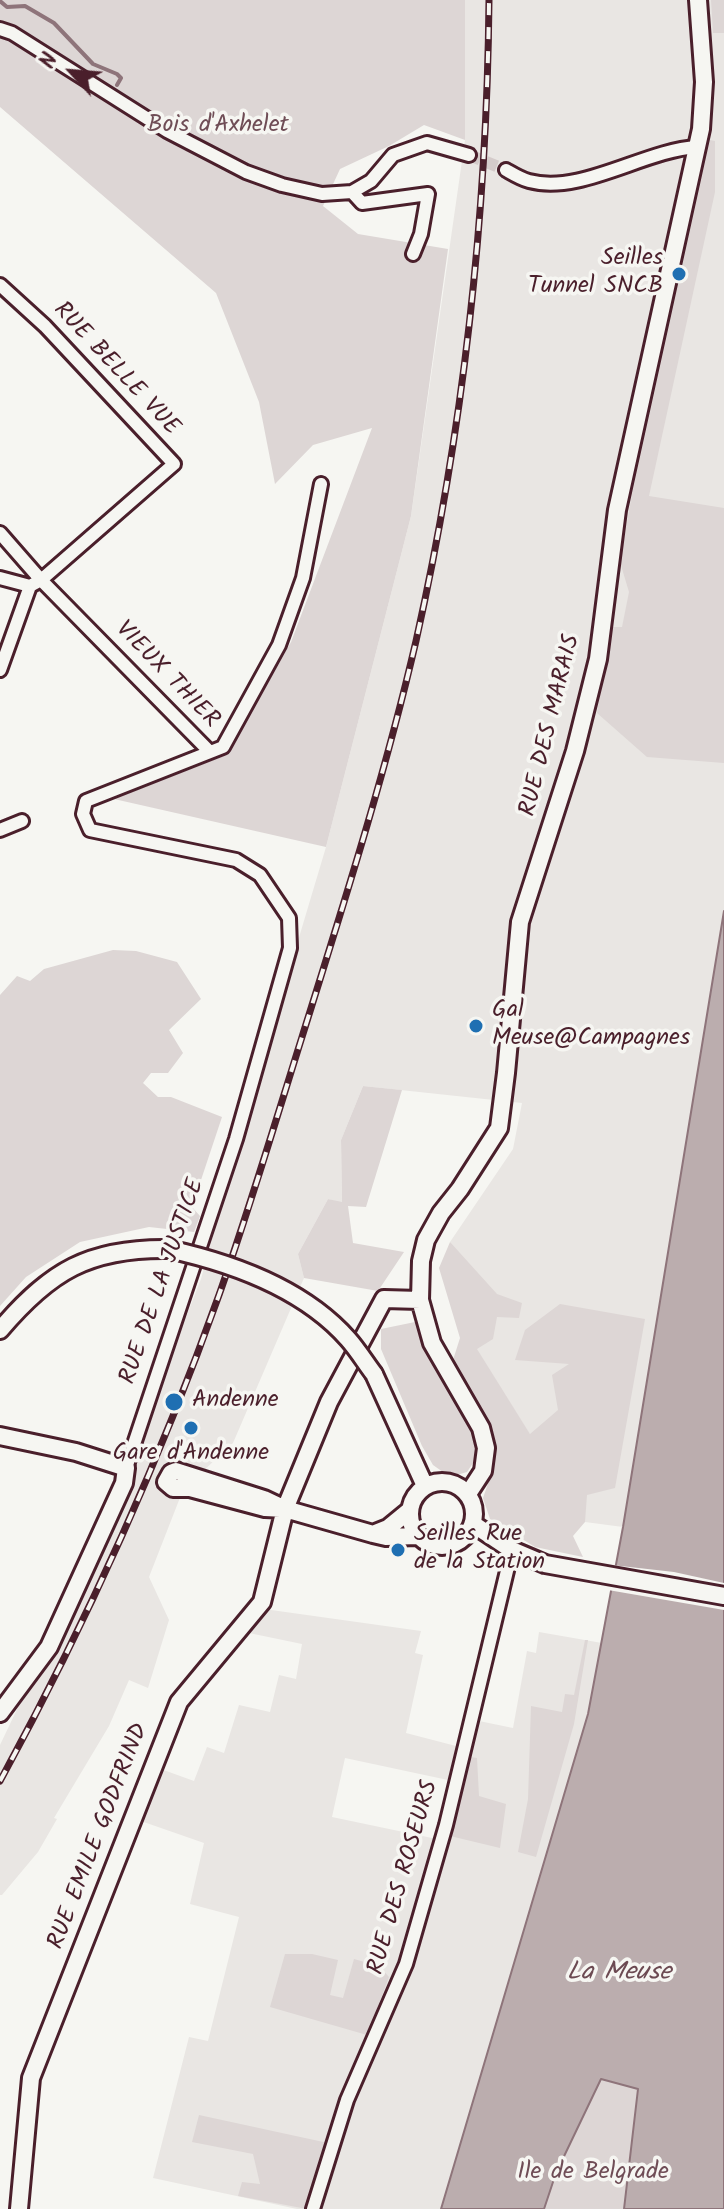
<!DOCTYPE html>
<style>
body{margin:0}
#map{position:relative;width:724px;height:2209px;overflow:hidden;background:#f6f6f2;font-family:Kalam,sans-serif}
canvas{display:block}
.north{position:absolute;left:32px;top:32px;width:80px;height:80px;-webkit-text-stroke:6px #f6f6f2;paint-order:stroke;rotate:296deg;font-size:22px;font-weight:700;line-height:32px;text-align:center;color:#4a1f2b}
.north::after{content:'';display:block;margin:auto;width:28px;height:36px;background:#4a1f2b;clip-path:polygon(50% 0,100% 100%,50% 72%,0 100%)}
</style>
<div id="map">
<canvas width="724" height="2209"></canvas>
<div class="north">N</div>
</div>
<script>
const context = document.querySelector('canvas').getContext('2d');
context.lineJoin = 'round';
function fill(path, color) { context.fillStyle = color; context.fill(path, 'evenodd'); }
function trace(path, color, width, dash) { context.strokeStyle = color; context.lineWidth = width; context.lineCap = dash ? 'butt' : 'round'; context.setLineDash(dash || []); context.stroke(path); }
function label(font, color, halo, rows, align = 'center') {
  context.font = font + ' Kalam,sans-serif'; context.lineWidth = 7; context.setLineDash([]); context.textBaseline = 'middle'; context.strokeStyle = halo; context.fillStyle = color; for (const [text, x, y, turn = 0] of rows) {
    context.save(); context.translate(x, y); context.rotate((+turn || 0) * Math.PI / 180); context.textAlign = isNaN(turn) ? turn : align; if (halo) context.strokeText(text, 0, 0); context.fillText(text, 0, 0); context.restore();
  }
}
fill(new Path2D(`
 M465,0H724V911L623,1527L585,1522L476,1349L450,1242L513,1149L522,1103L363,1086L341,1140L342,1203L328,1199L298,1254L304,1278L233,1443L183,1490L149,1577L169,1620L148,1688L129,1680L109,1726L54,1818L57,1819L38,1852L2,1895H0V1745L101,1533L201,1279L243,1125L326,847L411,516L465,140Z
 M264,1609L421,1631L415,1653L423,1655L406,1733L456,1746L448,1780L345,1758L332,1817L432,1838L443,1834L450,1835L479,1721L513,1728L527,1651L536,1653L539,1632L602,1643L588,1714L441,2209H297L153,2178L189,2037L208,2041L239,1917L190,1904L204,1843L138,1820L158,1768L194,1781L207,1747L224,1753L239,1705L270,1712L279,1675L296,1679L302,1644L249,1633Z`), '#e9e6e3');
fill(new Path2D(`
 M0,0H465V140L424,125L389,146L340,169L323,206L358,234L448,249L411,516L326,847L114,799L226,755L264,681L268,683L291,642L372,428L313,445L275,484L259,402L216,293L0,107Z
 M711,0H724V33H713Z
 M710,140L715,141V192L649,496L724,508V763L647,757L597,713L611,627H622L629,592L620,562L632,494Z
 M113,950L136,951L177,962L201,999L169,1030L183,1053L168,1073H151L143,1083L158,1097H171L222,1117L192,1207L200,1216L194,1232L149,1227L80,1242L26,1277L0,1306V995L17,976L30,981L44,969Z
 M363,1086L402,1090L366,1207L348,1206L353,1243L404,1252L378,1291L304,1278L298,1254L328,1199L342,1202L341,1140Z
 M450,1242L497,1294L522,1303L519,1318L497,1317L493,1339L477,1349L530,1434L558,1410L552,1375L569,1364L515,1360L525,1330L560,1304L645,1319L615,1488L587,1495L585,1522L573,1536L583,1557L535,1547L490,1519L483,1498L492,1472L490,1429L453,1360L460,1338L439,1268Z
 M415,1322L459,1410L476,1437L477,1457L467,1472L450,1477L433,1465L422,1446L381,1349V1329Z
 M585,1640H588L574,1724L536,1857L518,1852L528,1799L531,1706L562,1712L565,1694L574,1695Z
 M470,1757L477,1758L479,1796L506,1804L500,1848L450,1836Z
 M285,1954H312L338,1960L330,1995L343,1998L354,1959L379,1966L389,1977L367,2035L270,2007Z
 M601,2079L638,2088L624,2209H544L556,2173Z
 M199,2115L328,2143L307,2209L238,2196L242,2182L260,2184L253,2154L192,2142Z`), '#ddd6d5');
const water = new Path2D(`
 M724,911V2209H624L638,2089L601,2079L556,2173L544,2209H441L588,1714L623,1527Z`);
fill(water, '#bbadae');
trace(water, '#8e747a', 2);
fill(new Path2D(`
 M612,1565L674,1572L724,1583V1610L608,1590Z`), '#f6f6f2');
trace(new Path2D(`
 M0,1L7,7L25,6L54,23L93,64L117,74L121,78L117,85`), '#8e747a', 4);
trace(new Path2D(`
 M469,155L506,170`), '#d4cbca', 12, [12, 6]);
const street = new Path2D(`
 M0,29L12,33L167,131L246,172L282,185L322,194L352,192L371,181L393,155L427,143L469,155
 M506,170C513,174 521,179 529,181C581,195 644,150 697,147
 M352,192L362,203L428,194L421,234L413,254
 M0,285L45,326L174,464L41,580L30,586L0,578
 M0,533L41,580L209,751
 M0,670L30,586
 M0,830L22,821
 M126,1468L236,1139L290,948L289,918L260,875L236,860L90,830L83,814L86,801L223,747L279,645L303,578L321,484
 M313,2209L347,2100L406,1964L446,1825L512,1550`);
const secondary = new Path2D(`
 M0,1330C50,1271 89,1248 168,1249
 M374,1374L425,1486
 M0,1436L76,1452L126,1468L124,1483L49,1647L0,1713
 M410 1514a32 32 0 1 1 64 0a32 32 0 1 1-64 0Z
 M468,1494L483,1471L486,1448L481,1428L432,1343L420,1300L421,1261L426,1240L441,1213L460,1189L499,1128L506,1073L520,922L575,751L598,659L617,510L701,129L704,82L698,0
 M285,1509L265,1508L190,1488H173L166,1482L171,1473L176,1471L264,1499L285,1509L373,1534L386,1537L418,1536
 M473,1524L512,1550L545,1564L724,1596
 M373,1534L388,1528L410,1510
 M19,2209L31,2078L179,1702L262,1602L285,1509L329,1402L384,1299L420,1300`);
trace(street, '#4a1f2b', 18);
trace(secondary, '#4a1f2b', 22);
trace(street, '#f6f6f2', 12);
trace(secondary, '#f6f6f2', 16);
const rail = new Path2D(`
 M0,1781C85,1625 159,1463 219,1295C249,1210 275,1123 302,1037C343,906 385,775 416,641C463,431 487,215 489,0`);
trace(rail, '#4a1f2b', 7);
trace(rail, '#f6f6f2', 4, [12]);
const secondaryBridge = new Path2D(`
 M168,1249C232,1263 303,1288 348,1339C357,1349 365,1362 374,1374`);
trace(secondaryBridge, '#4a1f2b', 22, []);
trace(secondaryBridge, '#f6f6f2', 16);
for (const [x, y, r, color] of [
 [679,274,8,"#1f6fb2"],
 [476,1026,8,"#1f6fb2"],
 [174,1402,10,"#1f6fb2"],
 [191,1428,8,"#1f6fb2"],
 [398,1550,8,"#1f6fb2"]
]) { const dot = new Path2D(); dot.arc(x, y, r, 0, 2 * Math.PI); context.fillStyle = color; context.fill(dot); trace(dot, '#f6f6f2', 3); }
label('24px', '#6f4d56', '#f6f6f2', [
 ["Bois d'Axhelet",218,127],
 ["Ile de Belgrade",593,2174]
]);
label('24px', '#4a1f2b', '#f6f6f2', [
 ["Seilles",663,260,"right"],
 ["Tunnel SNCB",663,288,"right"],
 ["Gal",492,1012],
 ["Meuse@Campagnes",492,1040],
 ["Andenne",192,1402],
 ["Gare d'Andenne",191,1455,"center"],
 ["Seilles Rue",414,1536],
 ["de la Station",414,1564]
], 'left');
label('24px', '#4a1f2b', '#f6f6f2', [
 ["RUE BELLE VUE",115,370,47],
 ["VIEUX THIER",166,676,46],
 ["RUE DES MARAIS",552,726,-76],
 ["RUE DE LA JUSTICE",164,1282,-71],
 ["RUE EMILE GODFRIND",100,1837,-69],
 ["RUE DES ROSEURS",405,1878,-74]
]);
label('italic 26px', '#6c4a52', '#f6f6f2', [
 ["La Meuse",619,1975]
]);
</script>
